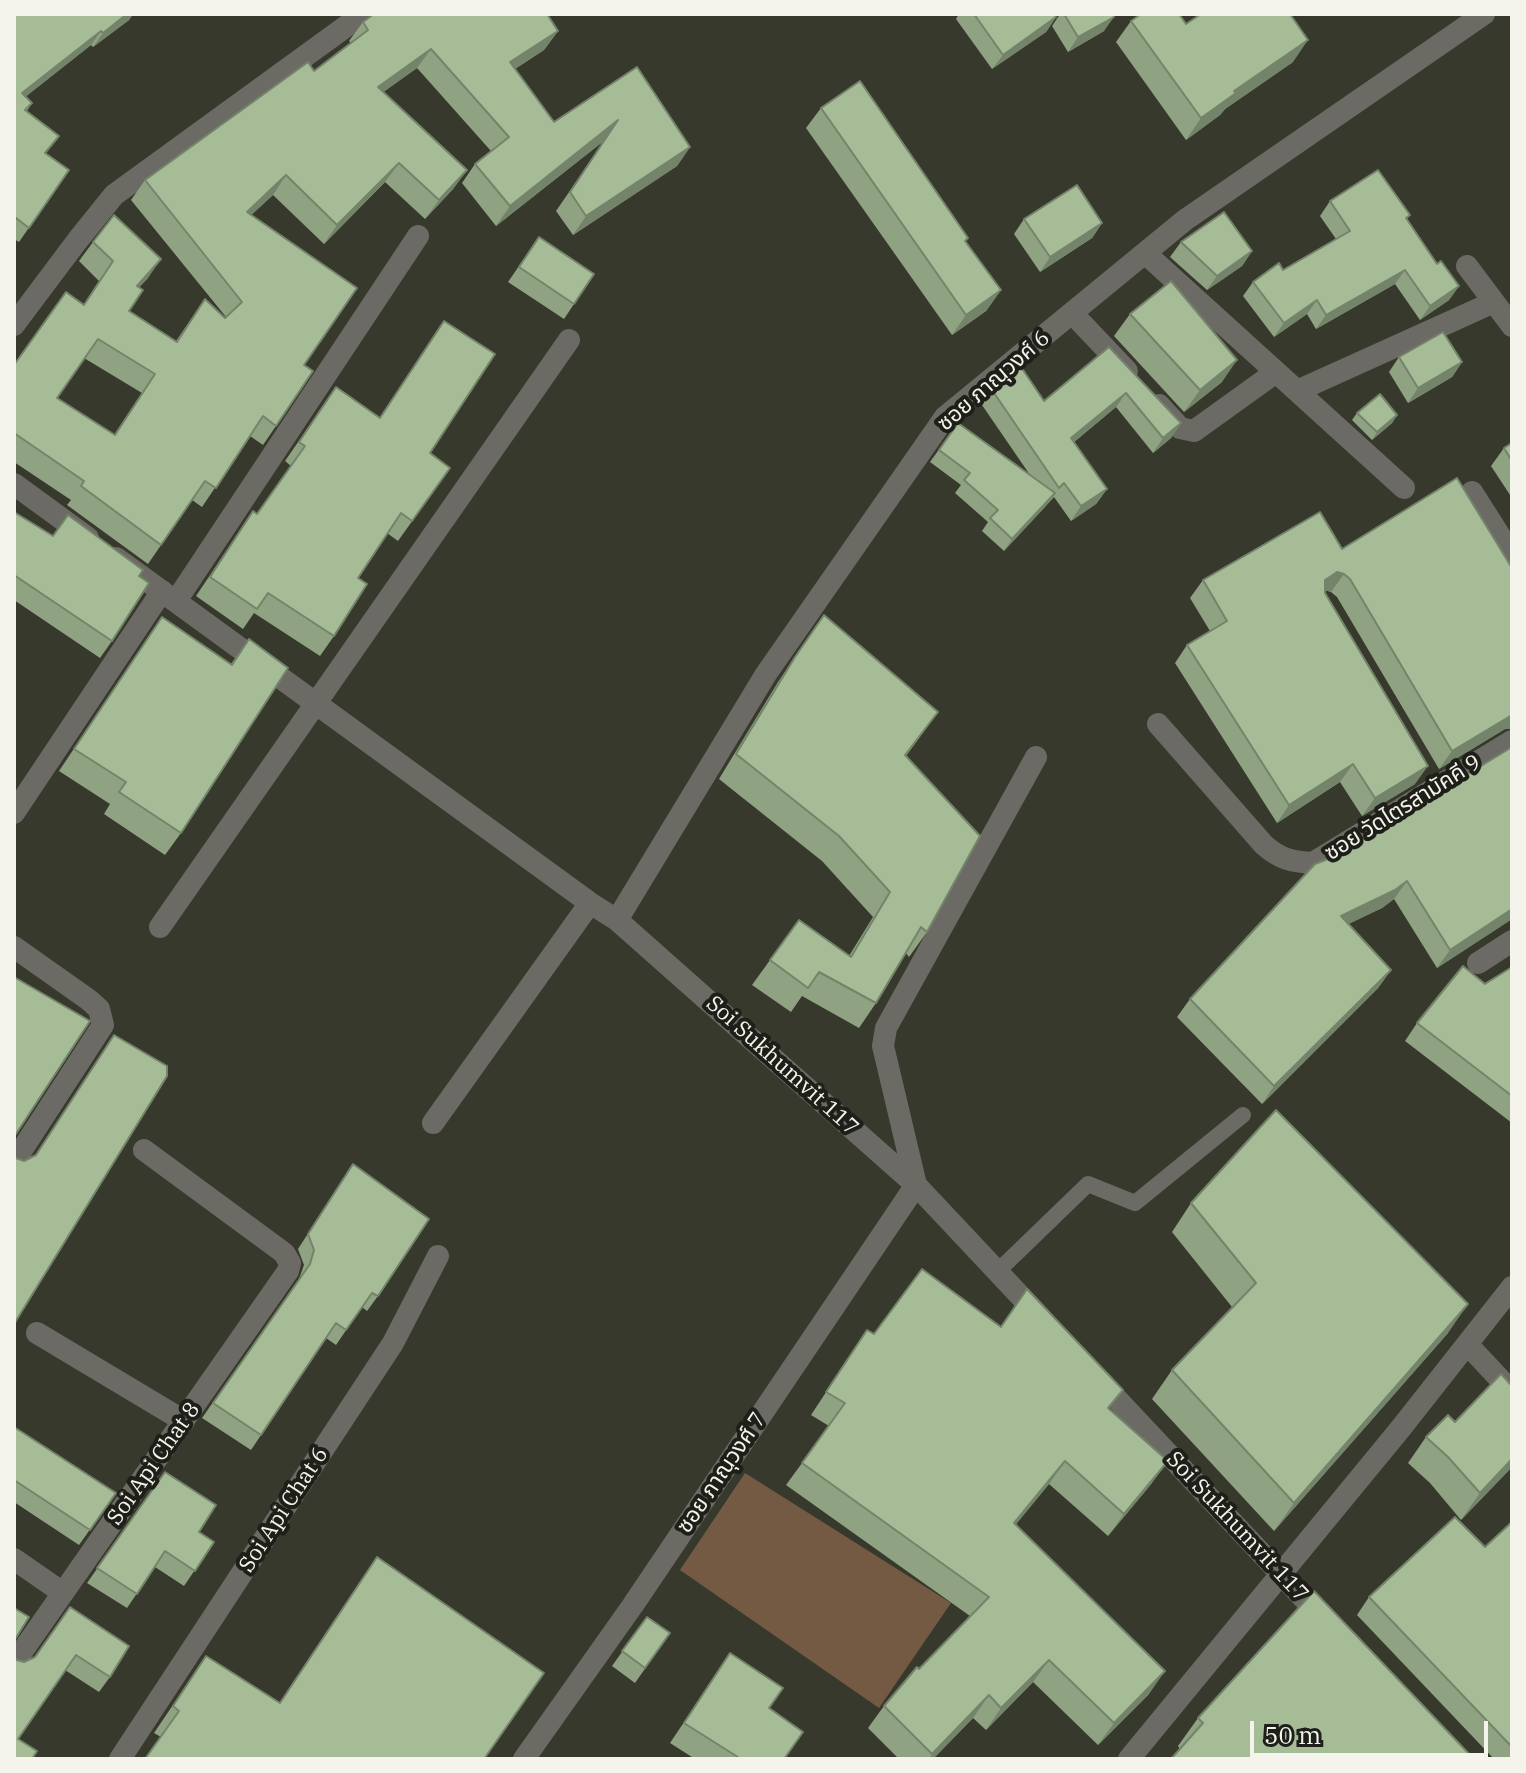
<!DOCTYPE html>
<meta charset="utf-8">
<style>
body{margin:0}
#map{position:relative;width:1526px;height:1773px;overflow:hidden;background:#38392d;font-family:"IBM Plex Serif",serif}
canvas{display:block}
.frame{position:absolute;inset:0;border:16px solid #f4f4ed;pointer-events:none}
.scale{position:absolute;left:1250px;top:1721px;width:238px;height:36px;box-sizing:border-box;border:4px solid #f4f4ed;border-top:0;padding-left:10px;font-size:24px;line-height:28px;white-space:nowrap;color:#f4f4ed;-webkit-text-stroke:6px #1f1f1a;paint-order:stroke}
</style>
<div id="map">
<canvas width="1526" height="1773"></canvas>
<div class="frame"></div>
<div class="scale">50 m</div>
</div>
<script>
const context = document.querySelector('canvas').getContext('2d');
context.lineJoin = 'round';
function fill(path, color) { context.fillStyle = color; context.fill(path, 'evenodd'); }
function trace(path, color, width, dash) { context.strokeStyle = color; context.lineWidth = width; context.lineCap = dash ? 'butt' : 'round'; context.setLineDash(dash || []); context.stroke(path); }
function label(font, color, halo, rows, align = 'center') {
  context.font = font + ' "IBM Plex Serif","Noto Sans Thai",serif'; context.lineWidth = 8; context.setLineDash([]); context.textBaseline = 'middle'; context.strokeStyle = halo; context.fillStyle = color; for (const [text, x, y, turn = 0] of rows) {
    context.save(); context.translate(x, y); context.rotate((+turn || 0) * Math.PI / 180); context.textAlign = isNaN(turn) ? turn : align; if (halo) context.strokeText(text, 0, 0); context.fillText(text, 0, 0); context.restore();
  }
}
fill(new Path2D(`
 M745,1473L951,1603L879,1708L680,1570Z`), '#745a43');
trace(new Path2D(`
 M997,1272L1088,1184L1135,1203L1243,1115`), '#6c6a64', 16);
trace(new Path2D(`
 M1145,253L1404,488
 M1467,266L1494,302
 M1072,313L1127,371
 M14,325L77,241L114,195L363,14
 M1297,391L1494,302L1512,326
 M1159,405L1180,428L1194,431L1276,372
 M14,484L88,538
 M1472,492L1512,555
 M116,558L590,903L617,920L916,1185L1042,1319
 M176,601L418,236
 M1158,724L1264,845C1280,859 1292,862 1313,863L1512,741
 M14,813L162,591
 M617,920L766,674L945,417L1185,220L1484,14
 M160,927L569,340
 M14,947L89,1000L99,1009L103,1025L14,1162
 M1478,963L1512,941
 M433,1123L590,903
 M37,1333L184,1421
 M1468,1345L1512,1392
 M1098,1379L1324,1620
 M14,1559L63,1593
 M14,1663L288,1271L290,1263L284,1253L144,1150
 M120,1759L393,1343L438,1256
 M524,1759L633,1605L916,1185L883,1046L886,1028L1036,757
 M1129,1759L1401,1428L1512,1287`), '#6c6a64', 22);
fill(new Path2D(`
 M14,14H133L129,20L93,47L91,45L25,97L32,103L27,111L46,154L69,170L19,242L14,239Z
 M959,14H1054L1056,17L1046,32L992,69L956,19Z
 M1060,14H1113L1104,31L1068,52L1052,26Z
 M1131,21L1186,24L1293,62L1225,109L1220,115L1186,140L1116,42Z
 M363,22L558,31L544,50L515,69L554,122L690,147L677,166L573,235L556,211L605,140L496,226L462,183L475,164L491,151L417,68L383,92L467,170L453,189L425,219L385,182L324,244L273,195L251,215L304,365L276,426L263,445L250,436L202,507L192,500L148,564L67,505L71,500L14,462V365L84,305L99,281L79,261L93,242L148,278L139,287L129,311L176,341L205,299L225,318L226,317L131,200L145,180L314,71L351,43L349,41ZM84,358L142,393L114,435L57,398Z
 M821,108L966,242L1001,290L986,311L952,335L806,128Z
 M1330,201L1410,215L1407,219L1437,264L1459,286L1449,300L1420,320L1395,284L1316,329L1307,314L1274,337L1243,296L1253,282L1283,270L1336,239L1320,216Z
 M1024,219L1102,223L1092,238L1040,272L1014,234Z
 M539,237L594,274L564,319L508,282Z
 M1181,242L1252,251L1242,266L1207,290L1170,257Z
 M1130,314L1222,382L1184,412L1114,336Z
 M444,321L430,453L450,468L398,541L387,533L358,578L334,636L320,656L254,613L243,629L196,596L253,511L257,514L291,466L285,461L336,387L380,418Z
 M1109,347L1181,423L1171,438L1153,453L1116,407L1074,442L1107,489L1096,504L1071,521L1054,497L1004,551L982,531L988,522L955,493L961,485L930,462L958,423L1030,475L982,405L992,390L1044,401Z
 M1399,357L1462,362L1452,377L1408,403L1389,372Z
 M1357,413L1397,415L1392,423L1372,440L1352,420Z
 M1512,443V498L1491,466L1504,448Z
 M14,512L53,536L139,576L112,641L100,658L14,600Z
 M1342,549L1512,568V729H1505L1439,769L1337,597L1331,592L1325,590V593L1415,784L1362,816L1340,782L1277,823L1175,663L1187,645L1210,631L1190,598L1203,580Z
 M824,615L938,712L906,756L927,932L909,957L906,953L876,1003L859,1028L802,996L791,1012L752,985L799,920L849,956L873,917L822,861L719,779L778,682Z
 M162,617L231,664L249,639L181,833L165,855L104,814L110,804L59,771Z
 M1512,747V919L1437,968L1394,899L1382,908L1348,924L1391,970L1378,988L1262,1104L1177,1017L1190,999L1333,857Z
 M1512,967V1123L1405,1041L1417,1023Z
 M353,1164L378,1296L367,1311L362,1307L336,1345L326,1338L251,1450L202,1418L299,1279L304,1265L298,1249Z
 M1191,1203L1448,1333L1274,1531L1152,1399L1172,1370L1232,1307L1172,1232Z
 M867,1330L874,1334L1109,1410L1152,1483L1108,1536L1049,1484L1016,1524L1149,1694L1098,1745L1033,1682L986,1730L973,1718L933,1759H899L868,1728L884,1706L970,1616L786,1485L829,1426L811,1415Z
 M1512,1386V1467L1461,1520L1430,1483L1408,1463L1426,1437L1455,1422Z
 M14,1427L116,1493L79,1545L14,1502Z
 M165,1472L199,1532L214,1542L184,1586L155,1567L127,1608L87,1583Z
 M1512,1522V1759H1494L1357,1615L1369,1597L1485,1547Z
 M377,1557L544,1673L161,1737L154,1733L206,1656L280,1703Z
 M70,1607L110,1677L99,1692L65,1670L18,1739L14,1759L17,1660L24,1662L35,1657Z
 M647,1617L670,1633L635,1683L612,1666Z
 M717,1673L769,1708L784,1759H695L670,1743Z
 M1198,1718L1471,1756L1469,1759H1171L1180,1749L1178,1746Z`), '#8fa282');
fill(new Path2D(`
 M127,14H133L129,20L93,47L103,33Z
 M1056,17L1046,32L992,69L1003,55Z
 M1114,17L1104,31L1068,52L1078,37Z
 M101,31L91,45L14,106L22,93Z
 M558,31L544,50L496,81L510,62Z
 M1308,40L1293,62L1225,109L1220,115L1186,140L1201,118L1234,91Z
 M431,49L417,68L364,106L378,87Z
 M618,120L605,140L496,226L510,206Z
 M690,147L677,166L573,235L586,216Z
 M399,163L385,182L324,244L337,225Z
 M467,170L453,189L425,219L439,200Z
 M286,175L273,195L233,232L247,212Z
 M1102,223L1092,238L1040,272L1050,257Z
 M1252,251L1242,266L1207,290L1217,276Z
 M161,259L148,278L123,305L137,286Z
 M1405,270L1395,284L1316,329L1326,315Z
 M1459,286L1449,300L1420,320L1430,306Z
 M1001,290L986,311L952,335L966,315Z
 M1317,300L1307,314L1274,337L1284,323Z
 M1237,360L1222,382L1184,412L1200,390Z
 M1462,362L1452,377L1408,403L1418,388Z
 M1126,393L1116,407L1061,453L1071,438Z
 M1397,415L1392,423L1372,440L1377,432Z
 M1181,423L1171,438L1153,453L1163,438Z
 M1107,489L1096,504L1071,521L1081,506Z
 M1055,493L1046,506L1004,551L1012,539Z
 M1337,572L1344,574L1331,592L1324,590L1325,580Z
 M1512,715V729H1505L1439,769L1452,751Z
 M1353,764L1340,782L1277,823L1289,805Z
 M1428,766L1415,784L1362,816L1375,798Z
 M1407,881L1394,899L1382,908L1328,934L1341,916Z
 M1512,909V919L1437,968L1450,950Z
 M1391,970L1378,988L1262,1104L1274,1086Z
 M1468,1304L1448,1333L1274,1531L1294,1503Z
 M1512,1459V1467L1461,1520L1480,1493Z
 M1065,1461L1049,1484L999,1545L1014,1523Z
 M1168,1461L1152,1483L1108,1536L1124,1514Z
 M1049,1660L1033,1682L986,1730L1001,1708Z
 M1165,1671L1149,1694L1098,1745L1114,1723Z
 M989,1695L973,1718L933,1759H928Z`), '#74846a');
const building = new Path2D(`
 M14,14H127L103,33L101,31L22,93L32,103L25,110L59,136L45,153L69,170L29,228L16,218L14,221Z
 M374,14H547L558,31L510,62L554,122L637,67L690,147L586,216L570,192L618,120L510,206L475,164L509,137L431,49L378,87L467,170L439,200L399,163L337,225L286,175L247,212L357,288L304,365L313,371L276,426L263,416L216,488L205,481L161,545L81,486L84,481L14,433V365L66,292L84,305L113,261L93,242L114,215L161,259L137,286L143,290L129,311L177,342L205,299L225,318L242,302L145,180L308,62L314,71L368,30L363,22ZM98,339L155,374L115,435L57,398Z
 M974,14H1054L1056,17L1003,55Z
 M1064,14H1113L1114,17L1078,37Z
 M1141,14H1179L1186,24L1201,14H1290L1308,40L1234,91L1236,93L1201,118L1131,21Z
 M860,81L968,238L965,241L1001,290L966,315L821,108Z
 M1378,170L1410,215L1406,218L1437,264L1441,261L1459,286L1430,306L1405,270L1326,315L1317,300L1284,323L1253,282L1279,263L1283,270L1350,231L1330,201Z
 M1077,185L1102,223L1050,257L1024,219Z
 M1224,212L1252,251L1217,276L1181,242Z
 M539,237L594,274L574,304L519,267Z
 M1171,281L1237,360L1200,390L1130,314Z
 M444,321L495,354L430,453L450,468L412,521L401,513L358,578L367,584L334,636L268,593L257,609L210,577L253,511L257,514L305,446L299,442L336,387L380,418Z
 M1443,332L1462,362L1418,388L1399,357Z
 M1109,347L1181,423L1163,438L1126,393L1071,438L1107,489L1081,506L1064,483L1059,488L992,390L1021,367L1044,401Z
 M1380,394L1397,415L1377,432L1357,413Z
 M958,423L1055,493L1012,539L990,518L998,510L964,480L970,473L939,450Z
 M1512,443V461L1504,448Z
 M1457,478L1512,568V715L1452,751L1350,579L1344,574L1337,572L1325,580V593L1428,766L1375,798L1353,764L1289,805L1187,645L1227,621L1203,580L1320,512L1342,549Z
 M14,512L53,536L68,515L143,570L139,576L149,583L112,641L14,575Z
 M824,615L938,712L905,755L980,836L927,932L921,927L876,1003L819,972L808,988L770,960L799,920L851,957L890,892L839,836L736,754L795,657Z
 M162,617L232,665L249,639L288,668L181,833L119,792L126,782L74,749Z
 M1512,747V909L1450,950L1407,881L1395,890L1341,916L1391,970L1274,1086L1190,999L1315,864L1333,857Z
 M1463,966L1485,984L1512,967V1096L1417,1023Z
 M14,977L90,1021L14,1137Z
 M114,1035L167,1066V1076L14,1324V1154L16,1158L24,1161L36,1155Z
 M1276,1110L1468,1304L1294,1503L1172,1370L1256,1283L1191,1203Z
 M353,1164L429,1219L378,1296L372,1293L346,1330L336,1323L261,1435L213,1403L310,1264L314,1250L308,1234Z
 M922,1269L1001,1327L1027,1289L1123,1390L1108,1408L1168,1461L1124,1514L1065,1461L1014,1523L1165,1671L1114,1723L1049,1660L1001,1708L989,1695L932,1754L884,1706L917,1667L919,1669L989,1597L802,1463L845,1403L826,1392L867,1330L874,1334Z
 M1501,1374L1512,1386V1459L1480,1493L1448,1457L1426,1437L1448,1415L1455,1422Z
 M14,1427L116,1493L90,1530L14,1480Z
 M165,1472L216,1505L199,1532L214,1542L195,1571L165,1551L137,1594L97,1568Z
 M1455,1517L1485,1547L1512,1522V1747L1369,1597Z
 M377,1557L544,1673L484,1759H145L179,1711L173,1706L206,1656L280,1703Z
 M1314,1591L1471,1756L1468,1759H1171L1203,1723L1198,1718Z
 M70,1607L129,1646L110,1677L76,1655L18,1739L37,1751L32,1759H14V1656L17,1660L24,1662L35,1657Z
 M14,1608L29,1617L14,1641Z
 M647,1617L670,1633L645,1668L622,1651Z
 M730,1653L783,1688L769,1708L803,1732L784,1759H741L684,1723Z`);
fill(building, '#a6bc97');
trace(building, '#74846a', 2);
label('22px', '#f4f4ed', '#1f1f1a', [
 ["ซอย ภาณุวงศ์ 6",994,381,-41],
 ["ซอย วัดไตรสามัคคี 9",1403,808,-32],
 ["Soi Sukhumvit 117",782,1066,42],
 ["Soi Api Chat 8",154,1464,-55],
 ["ซอย ภาณุวงศ์ 7",722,1473,-56],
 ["Soi Api Chat 6",284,1510,-57],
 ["Soi Sukhumvit 117",1237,1527,47]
]);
</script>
